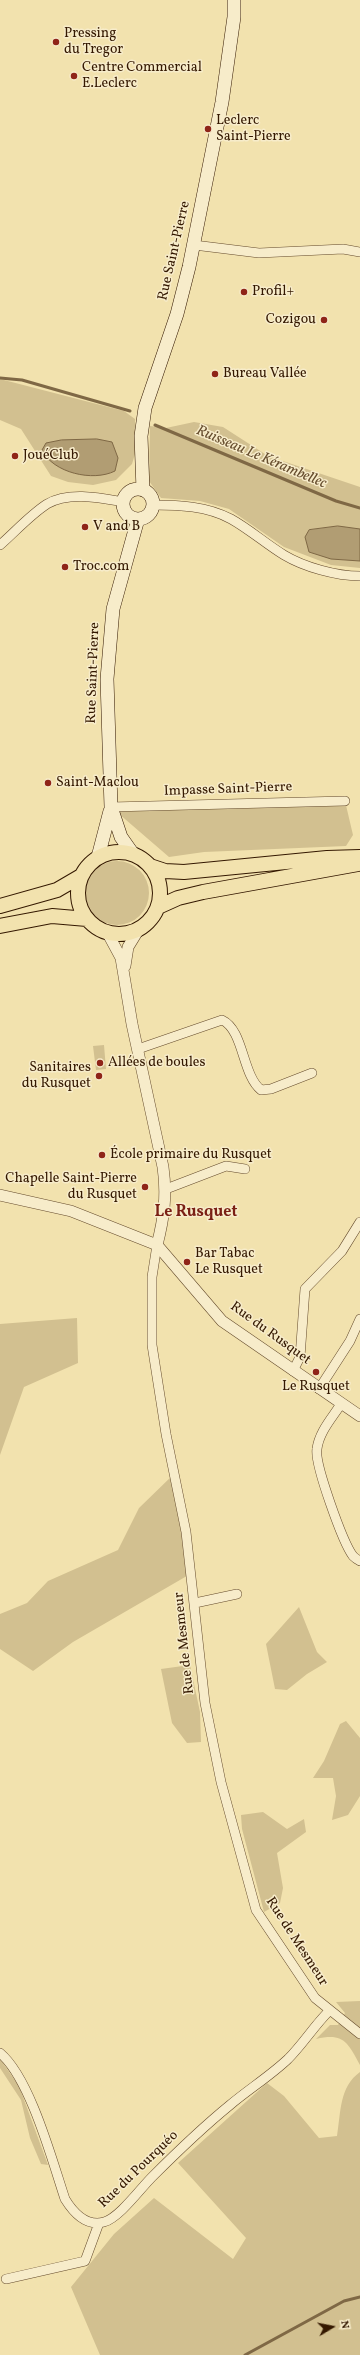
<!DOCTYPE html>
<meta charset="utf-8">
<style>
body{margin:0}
#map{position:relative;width:360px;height:2355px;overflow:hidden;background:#f2e2ae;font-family:Vollkorn,serif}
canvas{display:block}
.north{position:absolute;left:312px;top:2307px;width:40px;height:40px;-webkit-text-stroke:3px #f7ecca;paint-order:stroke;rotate:80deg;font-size:11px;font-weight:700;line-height:16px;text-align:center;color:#341800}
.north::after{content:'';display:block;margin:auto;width:14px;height:18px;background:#341800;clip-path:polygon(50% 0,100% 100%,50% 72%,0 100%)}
</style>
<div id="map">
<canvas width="360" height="2355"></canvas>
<div class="north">N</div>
</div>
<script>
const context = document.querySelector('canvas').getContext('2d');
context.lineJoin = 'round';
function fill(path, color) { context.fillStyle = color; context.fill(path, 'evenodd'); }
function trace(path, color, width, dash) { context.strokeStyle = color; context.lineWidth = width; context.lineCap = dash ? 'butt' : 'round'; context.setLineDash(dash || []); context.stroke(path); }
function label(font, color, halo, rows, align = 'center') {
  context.font = font + ' Vollkorn,serif'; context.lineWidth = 3; context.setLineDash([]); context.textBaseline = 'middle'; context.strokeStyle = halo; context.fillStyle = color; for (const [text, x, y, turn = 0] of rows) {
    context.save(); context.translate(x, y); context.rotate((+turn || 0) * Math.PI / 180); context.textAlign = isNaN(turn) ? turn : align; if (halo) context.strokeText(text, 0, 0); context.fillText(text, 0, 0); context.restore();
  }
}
fill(new Path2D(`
 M0,379L124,411L135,419V454L132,464L116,480L93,485L68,482L51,476L21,429L0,420Z
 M194,422L223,427L268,456L360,487V568L331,565L284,547L229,509L200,501L161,498L149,481L150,426L166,428Z
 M345,801L353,835L346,846L204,852L169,857L111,807Z
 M85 893a32 32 0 1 1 64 0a32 32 0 1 1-64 0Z
 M104,1045L106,1069L96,1070L93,1046Z
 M77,1318L78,1363L24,1387L0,1455V1324Z
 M175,1473L192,1573L73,1642L33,1671L0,1649V1614L27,1603L48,1581L118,1550L139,1508Z
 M299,1607L317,1652L327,1662L307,1674L287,1690L275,1689L266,1644Z
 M190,1665L200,1712L201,1742L187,1743L172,1723L161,1669Z
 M346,1721L360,1738V1796L348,1815L332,1820L336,1796L333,1778H313L324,1761L340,1724Z
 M263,1812L287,1829L304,1819L306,1832L277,1853L283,1888L280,1903L264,1912L242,1829L241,1815Z
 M360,2001V2065C347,2041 343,2033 316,2039L330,2025H338L345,2013L336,2002Z
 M0,2059L19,2086L48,2165L41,2164L30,2138L21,2100L0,2068Z
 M360,2072V2355H100L71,2287L114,2234L154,2198L233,2259L246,2238L178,2163L267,2083L284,2096L319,2138L337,2136C341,2113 339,2087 360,2072Z`), '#d2c090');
const water = new Path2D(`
 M97,439L112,442L118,458L115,471C93,482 53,473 42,450L46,443L61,440Z
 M338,526L360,529V561L331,559L309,552L305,537L309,530Z`);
fill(water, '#b19d73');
trace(water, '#7f6845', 1);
trace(new Path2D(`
 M0,378L22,380L130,411
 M155,425L336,501L360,508
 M245,2355L344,2301L360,2297`), '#7f6845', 3);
const minor = new Path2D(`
 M194,245L259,253L343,249L360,252
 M153,505C179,505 207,506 231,519C249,529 266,544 284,555C304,567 336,576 360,576
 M0,545C15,532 30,515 47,504C69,491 101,498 124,502
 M111,807L345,801
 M138,1049L222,1020C244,1030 242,1075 261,1090L271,1089L312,1073
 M166,1189L226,1166L245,1169
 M157,1245L152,1277V1345L166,1434L186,1532L205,1703L221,1782L256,1910L315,1998L360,2034
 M293,1371L300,1357L305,1289L342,1251L360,1222
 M319,1389L350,1341L360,1319
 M341,1404C332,1418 319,1432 317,1449C314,1463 343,1543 353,1556C355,1558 358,1560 360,1561
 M195,1603L237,1594
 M0,2053C30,2078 52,2160 65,2199C73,2212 86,2227 104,2222C119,2218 140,2189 152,2177C177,2152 203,2127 230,2105C249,2089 270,2076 288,2059C303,2044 314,2026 329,2011
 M6,2279L85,2261L99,2223`);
const tertiary = new Path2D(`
 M107,932L121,958L132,1024L163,1167C167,1195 164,1218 157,1245
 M125,966L128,947L139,929
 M0,1195L71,1211L157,1245L222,1321L360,1416`);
const secondary = new Path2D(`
 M123 504a15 15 0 1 1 30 0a15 15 0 1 1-30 0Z
 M143,490L141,436L145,408L177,314L189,267L222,102L234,17V0
 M133,854L121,837L111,807L107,679L113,609L138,519
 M98,857L110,811`);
const primary = new Path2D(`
 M78 893a41 41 0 1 1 82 0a41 41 0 1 1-82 0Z
 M150,866L165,871L184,872L327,858L360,857
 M0,906L57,890L81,876
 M158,907L178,898L203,892L358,864
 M0,926L52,916L87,919`);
trace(minor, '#644a2c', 10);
trace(tertiary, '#644a2c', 12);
trace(secondary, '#341800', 14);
trace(primary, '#341800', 16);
trace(minor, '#f7ecca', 9);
trace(tertiary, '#f7ecca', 11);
trace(secondary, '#f7ecca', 13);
trace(primary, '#f2e2ae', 14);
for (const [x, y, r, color] of [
 [56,42,4,"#8f2418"],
 [74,76,4,"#8f2418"],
 [208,129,4,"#8f2418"],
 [244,292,4,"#8f2418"],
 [324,320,4,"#8f2418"],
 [215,374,4,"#8f2418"],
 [15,456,4,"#8f2418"],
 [85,527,4,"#8f2418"],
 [65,567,4,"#8f2418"],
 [48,783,4,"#8f2418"],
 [100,1063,4,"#8f2418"],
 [99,1076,4,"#8f2418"],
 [102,1155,4,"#8f2418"],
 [145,1187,4,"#8f2418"],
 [187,1262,4,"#8f2418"],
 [316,1372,4,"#8f2418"]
]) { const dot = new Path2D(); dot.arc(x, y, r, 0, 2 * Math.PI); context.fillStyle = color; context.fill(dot); trace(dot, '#f7ecca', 1.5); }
label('14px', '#341800', '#f7ecca', [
 ["Pressing",64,34],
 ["du Tregor",64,50],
 ["Centre Commercial",82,68],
 ["E.Leclerc",82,84],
 ["Leclerc",216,121],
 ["Saint-Pierre",216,137],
 ["Profil+",252,292],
 ["Cozigou",316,320,"right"],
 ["Bureau Vallée",223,374],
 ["JouéClub",23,456],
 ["V and B",93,527],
 ["Troc.com",73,567],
 ["Saint-Maclou",56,783],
 ["Allées de boules",108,1063],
 ["Sanitaires",91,1068,"right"],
 ["du Rusquet",91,1084,"right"],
 ["École primaire du Rusquet",110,1155],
 ["Chapelle Saint-Pierre",137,1179,"right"],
 ["du Rusquet",137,1195,"right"],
 ["Bar Tabac",195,1254],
 ["Le Rusquet",195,1270],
 ["Le Rusquet",316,1387,"center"]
], 'left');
label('14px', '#341800', '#f7ecca', [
 ["Rue Saint-Pierre",175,251,-77],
 ["Rue Saint-Pierre",94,673,-88],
 ["Impasse Saint-Pierre",228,790,-2],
 ["Rue du Rusquet",270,1334,36],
 ["Rue de Mesmeur",185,1643,-96],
 ["Rue de Mesmeur",296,1942,57],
 ["Rue du Pourquéo",139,2170,-44]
]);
label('italic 15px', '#664d2e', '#f7ecca', [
 ["Ruisseau Le Kérambellec",261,458,23]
]);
label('bold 16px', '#7a1f14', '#f7ecca', [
 ["Le Rusquet",196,1213]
]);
</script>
